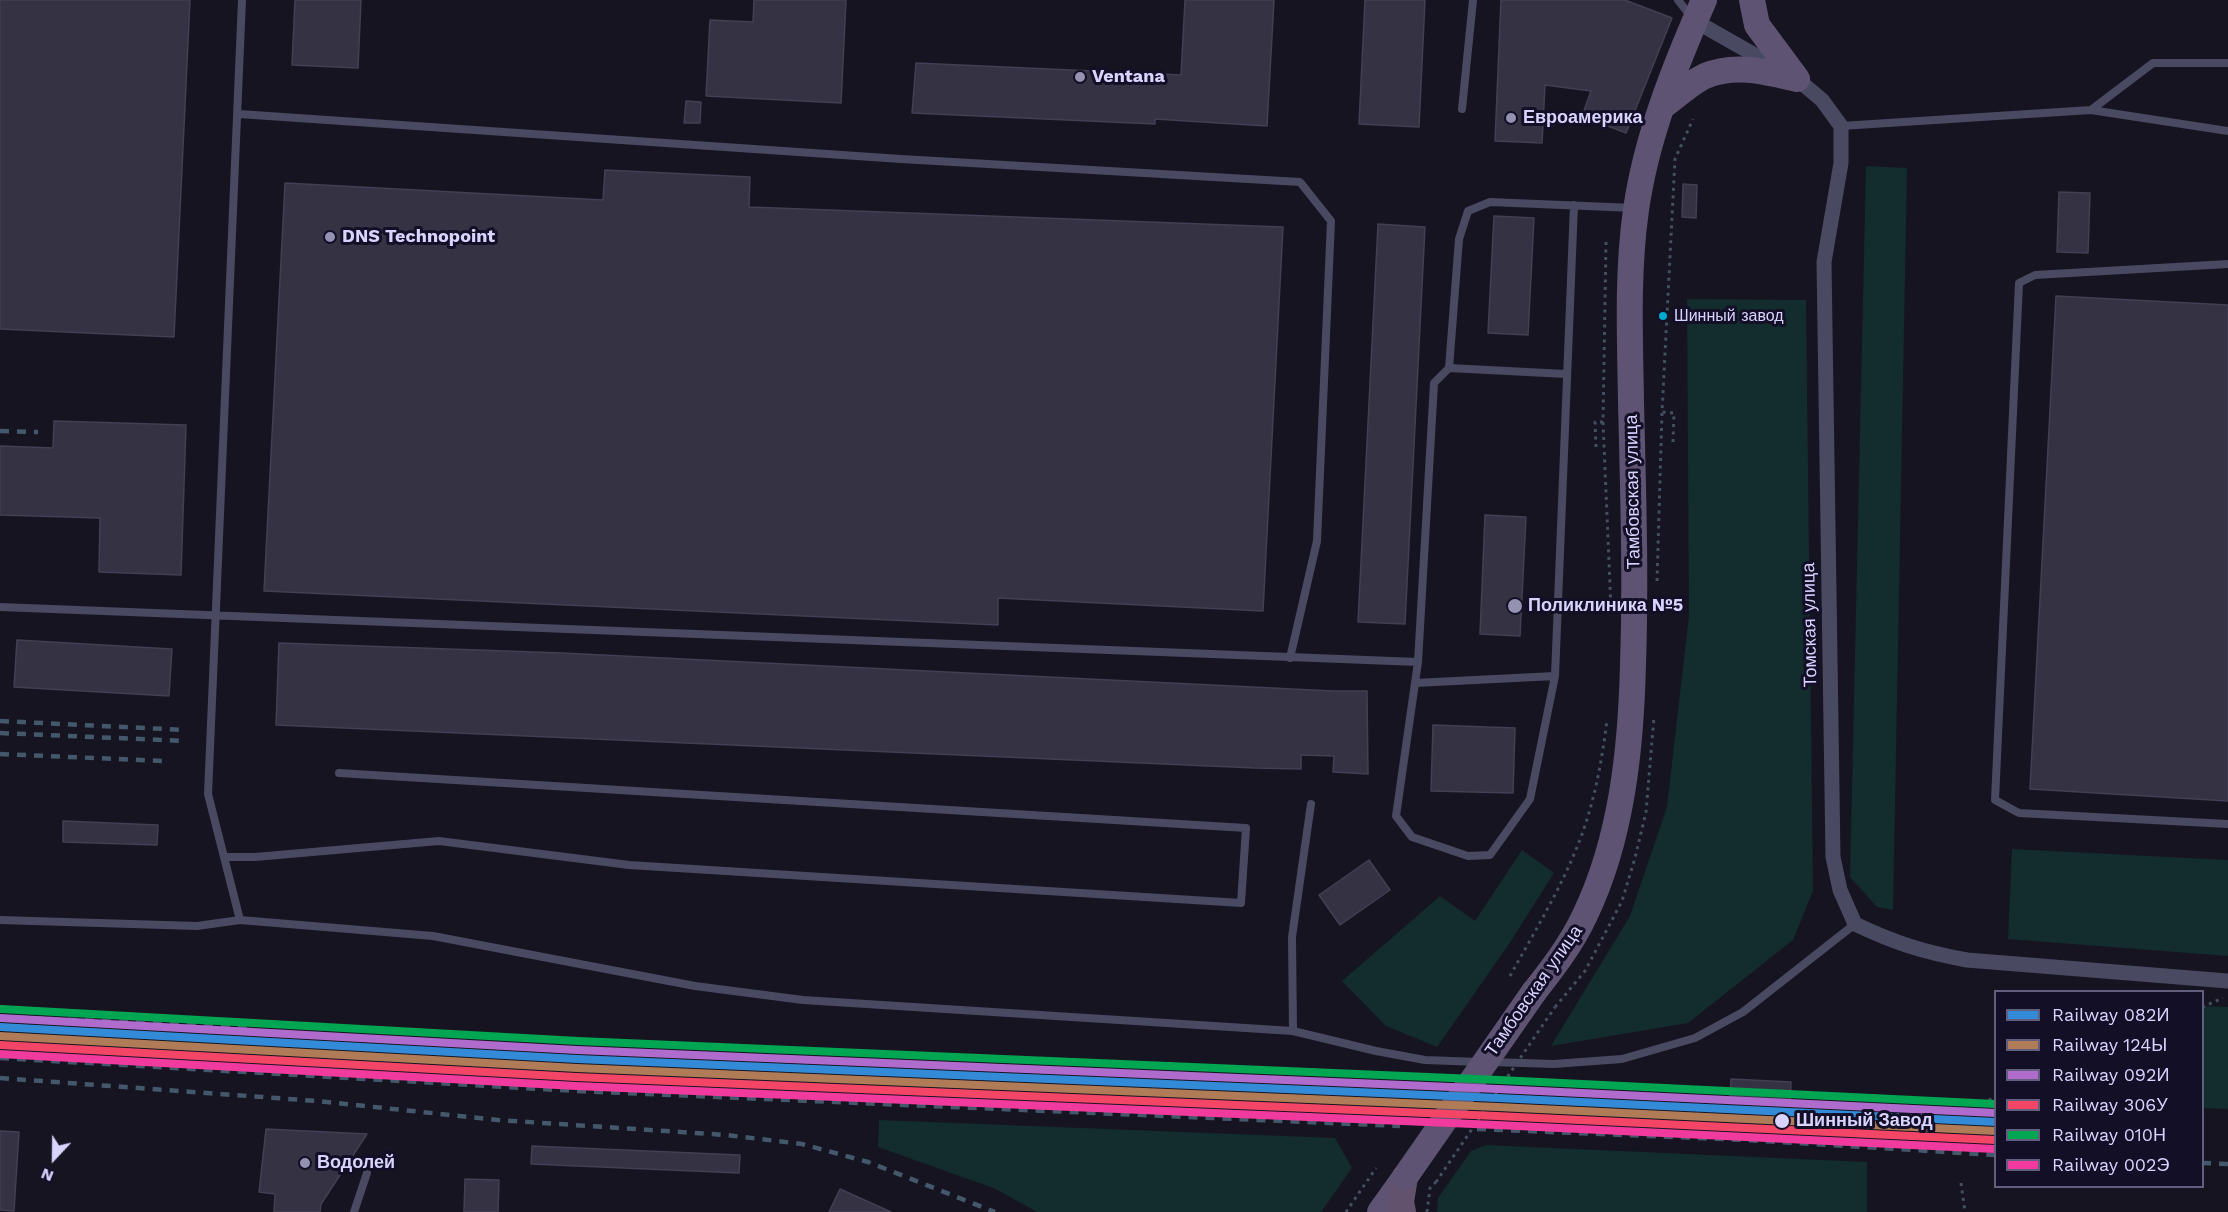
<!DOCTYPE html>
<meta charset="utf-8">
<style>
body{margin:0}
#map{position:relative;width:2228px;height:1212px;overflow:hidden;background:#161421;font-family:"Work Sans",sans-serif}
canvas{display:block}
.legend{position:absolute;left:1994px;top:990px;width:210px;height:198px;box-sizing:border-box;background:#130f26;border:2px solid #625e7d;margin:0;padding:8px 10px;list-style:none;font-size:18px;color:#d9d4ff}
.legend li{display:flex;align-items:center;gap:12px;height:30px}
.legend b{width:30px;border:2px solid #625e7d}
.north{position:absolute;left:24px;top:1128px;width:60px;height:60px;-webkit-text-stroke:4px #130f26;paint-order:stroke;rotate:202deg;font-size:16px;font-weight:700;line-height:24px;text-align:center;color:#d9d4ff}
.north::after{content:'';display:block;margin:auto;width:21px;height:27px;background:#d9d4ff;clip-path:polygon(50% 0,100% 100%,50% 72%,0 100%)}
</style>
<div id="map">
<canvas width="2228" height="1212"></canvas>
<ul class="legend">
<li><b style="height:8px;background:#338bd7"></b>Railway 082И</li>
<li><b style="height:8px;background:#b07c57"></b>Railway 124Ы</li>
<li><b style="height:8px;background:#b06ccc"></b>Railway 092И</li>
<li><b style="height:8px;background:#f34667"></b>Railway 306У</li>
<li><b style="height:8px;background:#00a651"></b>Railway 010Н</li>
<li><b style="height:8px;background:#f13a9d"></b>Railway 002Э</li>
</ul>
<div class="north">N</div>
</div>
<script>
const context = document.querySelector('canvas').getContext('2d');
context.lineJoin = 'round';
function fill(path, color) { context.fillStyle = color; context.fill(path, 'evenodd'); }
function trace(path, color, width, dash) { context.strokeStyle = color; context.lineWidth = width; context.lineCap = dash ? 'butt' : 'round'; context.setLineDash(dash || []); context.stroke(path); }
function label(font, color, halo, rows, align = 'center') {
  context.font = font + ' "Work Sans",sans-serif'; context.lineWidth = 6; context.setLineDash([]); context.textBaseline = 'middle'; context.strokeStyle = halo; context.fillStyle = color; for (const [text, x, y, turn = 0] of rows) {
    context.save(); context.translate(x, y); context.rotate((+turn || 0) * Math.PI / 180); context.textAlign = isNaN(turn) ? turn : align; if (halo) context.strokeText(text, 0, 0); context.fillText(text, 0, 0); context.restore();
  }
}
fill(new Path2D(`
 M1866,166L1907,168L1893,910L1877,907L1850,877Z
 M1687,299L1806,300L1813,891L1793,940L1688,1023L1551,1046L1630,916L1667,807L1689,615Z
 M2012,849L2228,860V956L2008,939Z
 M1522,850L1554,873L1509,944L1437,1047L1386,1026L1342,981L1440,896L1475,921Z
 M2203,1006L2228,1007V1109L2203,1108Z
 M879,1120L1335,1138L1352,1168L1321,1212H1037L996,1189L878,1147Z
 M1486,1145L1867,1162V1212H1437L1438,1198L1471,1151Z`), '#132c2d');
const building = new Path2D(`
 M0,0H190L174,337L0,329Z
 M295,0H361L358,68L292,65Z
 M754,0H846L841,103L706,96L710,20L753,22Z
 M1185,0H1274L1267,126L1155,119V124L912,113L916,63L1181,75Z
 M1365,0H1425L1419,127L1359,124Z
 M1501,0H1625L1672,18L1626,133L1582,116L1591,91L1545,85L1542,143L1495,141Z
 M686,101L701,102L700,123H684Z
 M605,170L750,177L749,207L1283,227L1263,611L998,598V625L264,591L285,183L603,200Z
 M1683,184L1697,185L1696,218L1682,217Z
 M2059,192L2090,193L2088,253L2057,252Z
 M1494,216L1534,218L1528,335L1488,333Z
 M1378,224L1425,227L1405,624L1358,622Z
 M2056,296L2228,305V801L2030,789Z
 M54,421L186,425L181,575L99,572L100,518L0,515V446L53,448Z
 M1485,515L1526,517L1520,636L1480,634Z
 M17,640L172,649L169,696L14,687Z
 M279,643L562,653L1333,691H1367L1368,774L1333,772L1334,756L1301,755V769L1255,768L276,725Z
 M1433,725L1515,728L1513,793L1431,791Z
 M63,821L158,825L157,845L63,842Z
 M1369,860L1390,890L1340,925L1319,895Z
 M1731,1079L1791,1082L1790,1104L1730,1101Z
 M266,1129L367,1134L321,1204L320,1212H274L275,1194L259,1192Z
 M0,1131L19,1132L14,1211L0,1210Z
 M532,1146L740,1155L739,1173L531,1164Z
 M465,1179L499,1180L498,1212H464Z
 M840,1189L891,1212H829Z`);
fill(building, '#343243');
trace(building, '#433f54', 1.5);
trace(new Path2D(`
 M1603,422L1611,609
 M1673,442L1674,413L1662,412L1675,159L1693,119
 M1596,447L1595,422H1603L1606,242
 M1657,581L1662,412
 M1510,976C1535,931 1563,885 1581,837C1595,799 1602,760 1607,720
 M1555,1007L1585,971L1622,901L1635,858L1646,812L1654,717
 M2202,1007L2223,998
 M1975,1106L1996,1097
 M1961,1183L1965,1212
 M1346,1212L1376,1168
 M1427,1212L1430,1188L1436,1182`), '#44505f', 3, [3, 4.5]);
trace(new Path2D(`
 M242,0L208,794L224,857H255L439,841L629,865L1241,903L1246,828L339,773
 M1678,0L1692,18
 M1462,109L1473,0
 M2091,110L2228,131
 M239,114L901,159L1300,182L1331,221L1317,541L1290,658
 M1841,126L2091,110L2153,63H2228
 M1574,205L1555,676L1530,799L1490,855L1468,856L1412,837L1396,816L1418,662L1434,383L1449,368L1459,239L1468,211L1490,202L1634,208
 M2228,264L2035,275L2019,283L1995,800L2019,813L2228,824
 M1446,371L1449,368L1566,374
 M0,607L1418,662
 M1415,683L1555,676
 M224,857L240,920
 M0,920L197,926L240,920L433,936L695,986L803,1000L1293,1031L1376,1051L1425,1060L1479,1062
 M1293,1031L1292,937L1311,804
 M1491,1062L1554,1064L1622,1059L1695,1038L1743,1012L1855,924
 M354,1212L367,1173`), '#4a4962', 8);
trace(new Path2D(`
 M1695,21L1797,79L1822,100L1841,126V163L1824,262L1833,857L1840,890L1855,924C1895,943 1923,952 1967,960L2228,981`), '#4a4962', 15);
trace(new Path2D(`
 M1752,0L1757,25L1797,79
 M1663,106C1676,97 1690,83 1705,76C1735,63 1767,72 1797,79
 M1534,992C1553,968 1572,943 1585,915C1622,838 1631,748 1633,664C1636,576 1633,489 1631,401C1630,338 1627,273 1636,210C1646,138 1675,66 1704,0
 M1380,1212L1405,1177`), '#5e5373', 26);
trace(new Path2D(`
 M1403,1212L1401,1202L1405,1177`), '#62526e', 26);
trace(new Path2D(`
 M0,431L38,432
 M0,721L185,730
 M0,733L186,741
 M0,754L164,761
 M0,1017L252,1027
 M0,1058L576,1091L1400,1126
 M0,1078L317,1101L498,1120L726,1135L802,1144L868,1162L995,1212
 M1477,1129L1746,1140L1996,1155
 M2202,1163L2228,1164`), '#43596b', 4.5, [9, 8]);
trace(new Path2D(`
 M1436,1182L1555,1007`), '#44505f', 3, [3, 4.5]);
trace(new Path2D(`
 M1405,1177L1534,992`), '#5e5373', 26);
trace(new Path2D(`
 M0,1027L577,1059L1498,1098L1996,1122`), '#338bd7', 8);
trace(new Path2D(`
 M0,1036L577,1068L1498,1107L1996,1131`), '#b07c57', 8);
trace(new Path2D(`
 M0,1018L577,1050L1498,1089L1996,1113`), '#b06ccc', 8);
trace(new Path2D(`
 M0,1045L576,1077L1497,1116L1995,1140`), '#f34667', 8);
trace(new Path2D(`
 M1,1009L578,1041L1499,1080L1996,1104`), '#00a651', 8);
trace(new Path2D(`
 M0,1054L576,1086L1497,1125L1995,1149`), '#f13a9d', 8);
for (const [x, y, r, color] of [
 [1080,77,6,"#9591b1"],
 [1511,118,6,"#9591b1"],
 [330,237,6,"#9591b1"],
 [1663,316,5,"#00a9ce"],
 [1515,606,8,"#9591b1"],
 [1782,1121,8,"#d9d4ff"],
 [305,1163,6,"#9591b1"]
]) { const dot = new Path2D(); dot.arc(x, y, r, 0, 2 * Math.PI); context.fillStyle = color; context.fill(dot); trace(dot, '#130f26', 2); }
label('16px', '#d9d4ff', '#130f26', [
 ["Шинный завод",1674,316]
], 'left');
label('bold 18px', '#d9d4ff', '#130f26', [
 ["Ventana",1092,77],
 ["Евроамерика",1523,118],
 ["DNS Technopoint",342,237],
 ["Поликлиника №5",1528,606],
 ["Водолей",317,1163]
], 'left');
label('18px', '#d9d4ff', '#130f26', [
 ["Тамбовская улица",1633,492,-91],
 ["Томская улица",1810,625,-91],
 ["Тамбовская улица",1534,991,-55]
]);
label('bold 18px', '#d9d4ff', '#130f26', [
 ["Шинный Завод",1796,1121]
], 'left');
</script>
